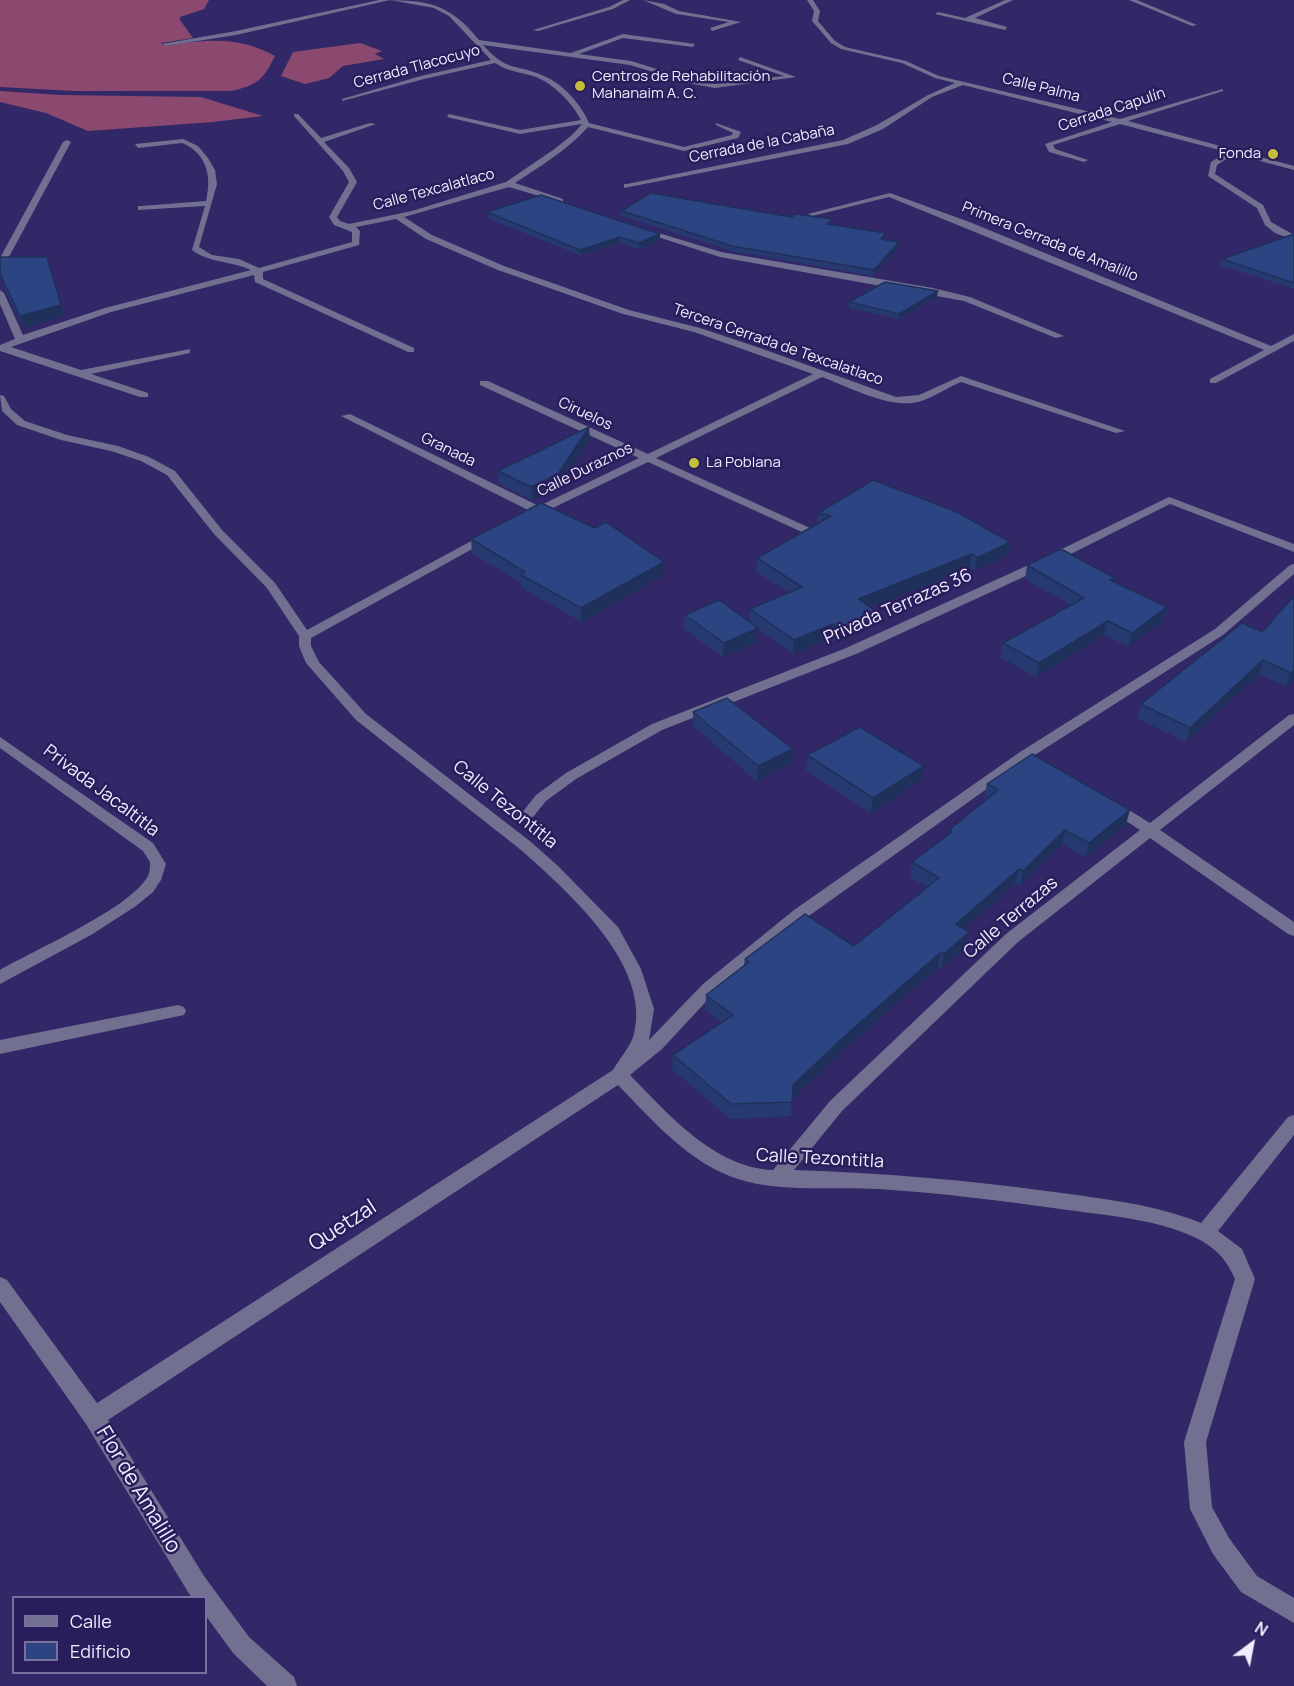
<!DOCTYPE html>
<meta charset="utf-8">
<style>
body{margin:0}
#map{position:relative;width:1294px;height:1686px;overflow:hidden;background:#322868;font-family:Manrope,sans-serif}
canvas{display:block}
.legend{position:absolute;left:12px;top:1596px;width:195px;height:78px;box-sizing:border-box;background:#291d5c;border:2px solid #78719d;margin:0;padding:8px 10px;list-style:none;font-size:18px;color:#eeeefe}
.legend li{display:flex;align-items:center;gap:12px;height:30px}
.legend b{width:30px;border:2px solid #78719d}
.north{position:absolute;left:1222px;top:1614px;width:60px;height:60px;-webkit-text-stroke:4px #291d5c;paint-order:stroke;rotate:32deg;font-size:16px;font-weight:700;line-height:24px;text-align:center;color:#eeeefe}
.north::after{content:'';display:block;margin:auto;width:21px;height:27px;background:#eeeefe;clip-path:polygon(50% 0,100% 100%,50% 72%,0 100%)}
</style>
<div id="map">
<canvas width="1294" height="1686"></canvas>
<ul class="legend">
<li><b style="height:8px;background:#717090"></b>Calle</li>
<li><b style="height:16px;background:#2c4481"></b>Edificio</li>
</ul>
<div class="north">N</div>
</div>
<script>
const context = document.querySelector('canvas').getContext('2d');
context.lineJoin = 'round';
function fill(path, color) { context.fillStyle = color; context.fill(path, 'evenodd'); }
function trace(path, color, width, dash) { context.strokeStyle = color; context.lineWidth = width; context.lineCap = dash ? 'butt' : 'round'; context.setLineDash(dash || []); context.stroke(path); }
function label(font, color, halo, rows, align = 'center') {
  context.font = font + ' Manrope,sans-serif'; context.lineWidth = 5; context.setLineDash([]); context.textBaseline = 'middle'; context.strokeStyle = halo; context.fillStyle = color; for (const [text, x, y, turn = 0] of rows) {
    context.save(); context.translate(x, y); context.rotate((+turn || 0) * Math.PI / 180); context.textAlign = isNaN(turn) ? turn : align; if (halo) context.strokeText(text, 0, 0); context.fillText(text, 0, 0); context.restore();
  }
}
fill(new Path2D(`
 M0,0H209L204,9L180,17V20L193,38L161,43L164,46C204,40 237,35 275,56C263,80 258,85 231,91H74L0,87Z
 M360,43L382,51L375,54L384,59L343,66L329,78L305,84L281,76L293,52Z
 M0,91L60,95L201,97L263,116L213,122L88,131L46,113L0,102Z`), '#8b496f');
fill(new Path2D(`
 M379,0C427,0 448,2 479,40L571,53L623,34L695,44L693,47L623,38L579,54L631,61L696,81L715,84L784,76L738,60L740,57L796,77L715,88L693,84L630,65L483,45C508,73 515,63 544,76C563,84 581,104 589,123L684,147L732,135L733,133L716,125V123L741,132L738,138L684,151L588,127C568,150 540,166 515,183L563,199V203L509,187L404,217L432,235L504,266L629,310L700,328L760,348L896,397L919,395L961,376L1125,431L1116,433L961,382C946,388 933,398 918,402C890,409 849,387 822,377L656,458L810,528V532H802L648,462L534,517H526L524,515L530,511L341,416L350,414L539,506L639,458L480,385V381H488L648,454L813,374L694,332L623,314L498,270L426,239L396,219L356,227L360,231L359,245L263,272V279L414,348V352H408L255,282L254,275L111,312L11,347L81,370L190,349V353L91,374L148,393V397H140L0,351V345L15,339L0,304V290L4,293L23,335L105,308L251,270C232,261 209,263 192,250L205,206L138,210V206H141L206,201C212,177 207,153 182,143L138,148L135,144L183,139L198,146L208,158L215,170L217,184L199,247L212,255L239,259L259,268L352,242V232L334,225L329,217L349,182L343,171L294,116V114H298L321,138L370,123L376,124L324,142L349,168L357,182L337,217L340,221L349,224L412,211L506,182L553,150L572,135L582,124L520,134L447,117L449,114L520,130L581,120C572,103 554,84 536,77C521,72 508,72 495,63L424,79L342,101V99L421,76L491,60L449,16L434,8L390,0L236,35L165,46L162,44L236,31Z
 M623,0H630L613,9L538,31L533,30L609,7Z
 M643,0L664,4L679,11L741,22L712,31L710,28L729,22L676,14Z
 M807,0H813L820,11L818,21L835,41L845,47L906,61L939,76L1120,119L1223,89V91L1128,121L1294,166V170L1234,154L1217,165L1215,174L1263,205L1271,222L1294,235V240L1275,233L1265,225L1257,208L1208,176L1211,162L1227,152L1120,124L1053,145L1055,149L1088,160L1084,162L1049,152L1045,144L1112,122L963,85L932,97L883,129L848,144L624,188V184H627L843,140L877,125L928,95L955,83L935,78L902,63L841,49L831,43L812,21L814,11Z
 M1005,0H1013L975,18L1007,27L1005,30L935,14L938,12L965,18Z
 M1129,0H1137L1197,25L1192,26Z
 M67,140L71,142L4,266L0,269V258L63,142Z
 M890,193L972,223L1271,346L1294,334V341L1216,383H1210V379L1264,350L889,197L812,216L808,214Z
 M639,227L721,252L933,288L970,297L1064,336L1056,338L964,301L720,257L639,231Z
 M0,395L4,396L11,409L25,421L67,435L118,446L149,457L175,471L222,530L275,583L307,630L486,533H494V537L311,638V646L319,662L366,714L531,842L557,865L618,927L641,969L654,1009L649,1040L703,984L794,910L1020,752L1215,629L1290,565L1294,564V574L1223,635L1030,758L806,918L715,992L662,1049L630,1075C668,1114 715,1168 773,1170L830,1101L1006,934L1140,830L1106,808L1104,805L1106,802H1116L1150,823L1289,715L1294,714V725L1160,830L1294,922V936L1288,934L1150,838L1018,942L842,1111L794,1170C882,1173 968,1180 1054,1192C1105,1199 1154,1204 1201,1223L1288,1117L1294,1115V1135L1218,1231L1242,1249L1255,1279L1206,1442L1212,1507L1229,1538L1257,1576L1294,1598V1623L1241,1592L1213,1554L1190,1509L1184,1442L1235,1279C1227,1260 1215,1247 1196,1238C1156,1219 1111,1216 1068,1210C1004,1201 942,1193 878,1189C834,1186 780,1193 738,1179C690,1164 652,1120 618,1085L108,1420L204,1576L249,1637L294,1677L297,1686H267L233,1653L206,1616V1598H192L188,1592L86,1424L0,1302V1277L7,1280L97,1403L613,1070C619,1059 631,1046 634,1034C652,965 567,891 521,850L356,720L306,663L299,646V636L267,588L214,534L167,475L141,461L111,451L61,440L17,425L2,411Z
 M1169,497L1294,544V552L1170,504L1041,569L856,654L662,730L576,779L546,801L533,817H523L521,814L536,795L566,773L652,724L846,648L1033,563Z
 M0,737L153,843L166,864L161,880L153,892L136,906L91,935L0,984V970C34,950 131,908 148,876C150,872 150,867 150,862L143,851L0,748Z
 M178,1005L184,1007L186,1011L184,1015L0,1054V1040Z`), '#717090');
fill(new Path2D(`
 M622,211L831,225L885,239L899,247L873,276L732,251L622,216Z
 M487,212L660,234V240L639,249L620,243L580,255L487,218Z
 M1294,235V289L1220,265L1222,259Z
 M0,258L61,305L64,316L24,328L6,292L0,276Z
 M937,297L898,319L849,308V302Z
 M590,440L558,487L532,500L499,484L498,471Z
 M818,513L1010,542L1008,555L975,571L970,568L870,607L877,612L875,625L838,643L831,638L793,654L758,629V642L723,657L684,629L685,615L749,621L750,609L789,592L756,572L757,558L817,524Z
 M471,539L664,562L663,575L582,622L522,588L521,583L472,553Z
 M1027,565L1114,582L1167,607L1163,621L1128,647L1104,635L1036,677L1000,657L1003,643L1070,605L1025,579Z
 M1294,596V680L1286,687L1259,674L1186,742L1137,718L1141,704L1262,632Z
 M693,712L793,749L791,763L757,781L693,726Z
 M807,755L921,780L871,813L806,770Z
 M987,784L1126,824L1085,858L1062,844L1020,886L1015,883L964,929L966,947L941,969L938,967L845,1049L792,1099L791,1116L730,1119L672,1069L673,1055L722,1022L705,1010L706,995L744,965L745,959L854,946L927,887L910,877L912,862L948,835L949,830L986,800L984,798Z`), '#263a6f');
fill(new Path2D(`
 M660,234V240L639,249V243Z
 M620,237V243L580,255V250Z
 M899,242V247L873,276L874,270Z
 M938,291L937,297L898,319L899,314Z
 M61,305L64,316L24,328L20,316Z
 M589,427L590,440L558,487L532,500L531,487Z
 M1010,542L1008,555L975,571L977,558Z
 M972,554L970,568L856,613L858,599Z
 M664,562L663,575L582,622L581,608Z
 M1167,607L1163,621L1128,647L1132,633Z
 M877,612L875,625L838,643L840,629Z
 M1108,621L1104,635L1036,677L1039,663Z
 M833,624L831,638L793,654L794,640Z
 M758,628V642L723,657L724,643Z
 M1263,660L1259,674L1186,742L1190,728Z
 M1294,670V680L1286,687L1291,673Z
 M793,749L791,763L757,781L758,766Z
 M924,766L921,780L871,813L873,798Z
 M1130,810L1126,824L1085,858L1089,843Z
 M1065,830L1062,844L1020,886L1023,871Z
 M1019,869L1015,883L953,939L956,924Z
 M969,932L966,947L941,969L944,954Z
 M941,952L938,967L845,1049L791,1100L793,1085L847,1034Z`), '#1f305a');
const building = new Path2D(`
 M650,193L792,217L796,214L832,219L827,224L886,233L881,239L899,242L874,270L732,246L622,211Z
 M541,195L660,234L639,243L620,237L580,250L487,212Z
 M1291,235H1294V283L1222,259Z
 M1,257H47L61,305L20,316L0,274V258Z
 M885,282L938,291L899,314L849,302Z
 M589,427L558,474L531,487L498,471Z
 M873,480L957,512L1010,542L977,558L972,554L858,599L877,612L840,629L833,624L794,640L750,609L802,587L757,558L831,516L818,513Z
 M541,503L595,528L606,522L664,562L581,608L521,575L525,572L471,539Z
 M1061,549L1115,578L1110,580L1167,607L1132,633L1108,621L1039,663L1003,643L1084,598L1027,565Z
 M1294,596V670L1291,673L1263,660L1190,728L1141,704L1242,623L1262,632Z
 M719,600L758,628L724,643L685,615Z
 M727,698L793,749L758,766L693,712Z
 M860,727L924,766L873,798L807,755Z
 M1032,754L1130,810L1089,843L1065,830L1023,871L1019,869L956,924L969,932L944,954L941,952L847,1034L793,1085L792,1102L731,1104L673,1055L733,1015L706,995L749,962L745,959L805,914L854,946L939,878L912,862L952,832L949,830L998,790L987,784Z`);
fill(building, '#2c4481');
trace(building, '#1f305a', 1.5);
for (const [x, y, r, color] of [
 [580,86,6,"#c4bd3e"],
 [1273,154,6,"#c4bd3e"],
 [694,463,6,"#c4bd3e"]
]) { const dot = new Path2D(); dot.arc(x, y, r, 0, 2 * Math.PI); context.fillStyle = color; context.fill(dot); trace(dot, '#291d5c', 2); }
label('15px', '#eeeefe', '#291d5c', [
 ["Cerrada Tlacocuyo",417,67,-15],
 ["Calle Palma",1041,88,14],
 ["Cerrada Capulín",1112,110,-18],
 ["Cerrada de la Cabaña",762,144,-11],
 ["Calle Texcalatlaco",434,190,-15],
 ["Primera Cerrada de Amalillo",1050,242,22],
 ["Tercera Cerrada de Texcalatlaco",778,345,19],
 ["Ciruelos",585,414,25],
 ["Granada",448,450,26],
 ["Calle Duraznos",585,470,-26]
]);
label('15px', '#eeeefe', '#291d5c', [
 ["Centros de Rehabilitación",592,77],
 ["Mahanaim A. C.",592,94],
 ["Fonda",1261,154,"right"],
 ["La Poblana",706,463]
], 'left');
label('18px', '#eeeefe', '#291d5c', [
 ["Privada Terrazas 36",898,607,-24],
 ["Privada Jacaltitla",101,791,37],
 ["Calle Tezontitla",505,805,39],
 ["Calle Terrazas",1011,918,-40],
 ["Calle Tezontitla",820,1159,3]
]);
label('21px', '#eeeefe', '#291d5c', [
 ["Quetzal",343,1226,-33],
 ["Flor de Amalillo",138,1490,59]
]);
</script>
